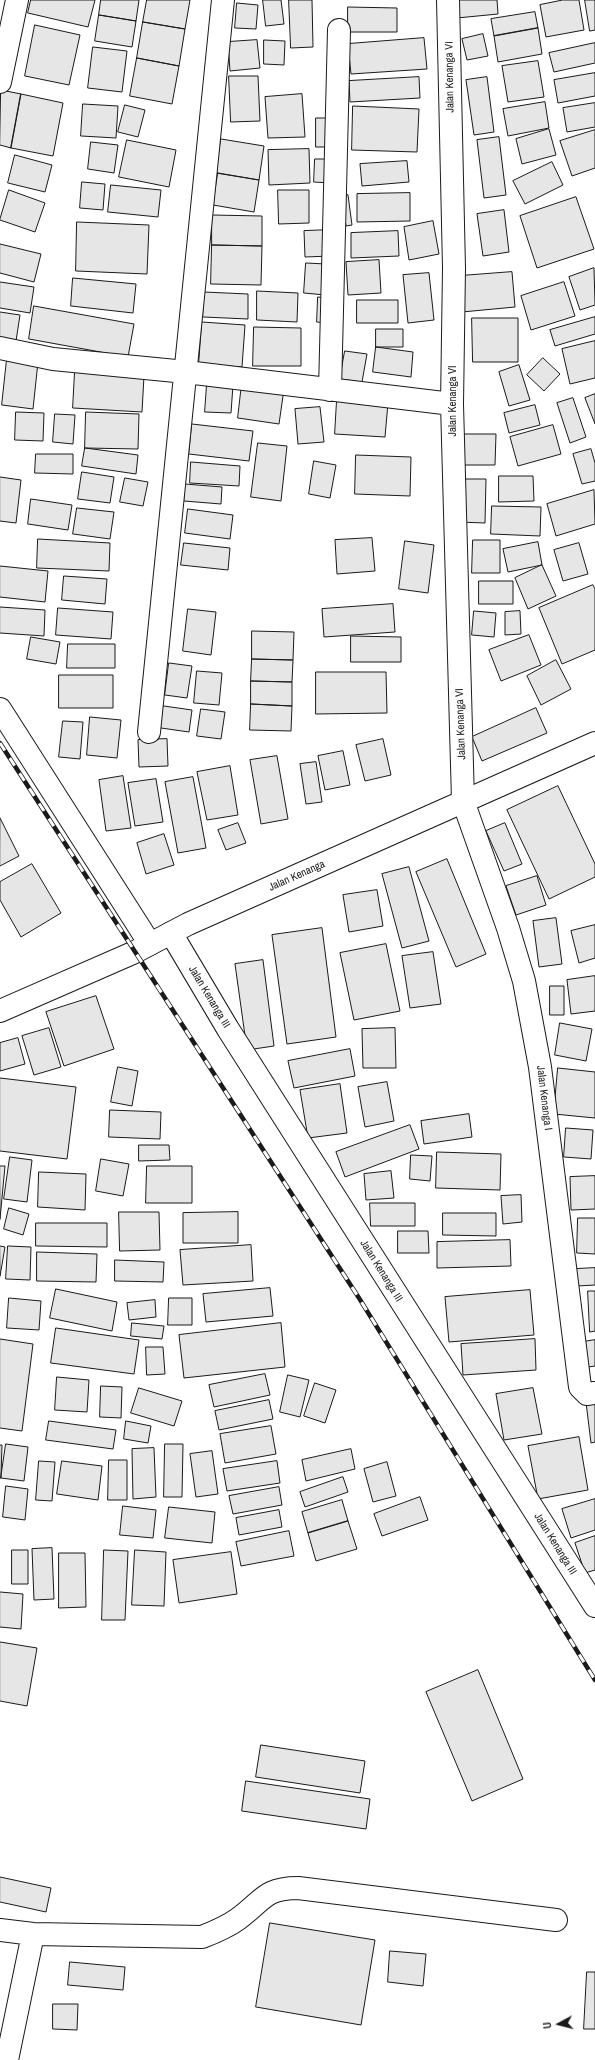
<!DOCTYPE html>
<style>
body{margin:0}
#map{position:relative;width:595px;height:2060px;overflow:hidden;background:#fff;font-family:"Archivo Narrow",sans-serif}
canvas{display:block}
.north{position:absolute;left:539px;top:2004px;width:40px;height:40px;-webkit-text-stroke:3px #fff;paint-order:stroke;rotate:263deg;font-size:11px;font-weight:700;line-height:16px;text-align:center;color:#1a1a1a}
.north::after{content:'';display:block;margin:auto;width:14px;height:18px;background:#1a1a1a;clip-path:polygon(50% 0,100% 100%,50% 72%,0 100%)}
</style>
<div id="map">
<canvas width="595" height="2060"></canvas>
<div class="north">U</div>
</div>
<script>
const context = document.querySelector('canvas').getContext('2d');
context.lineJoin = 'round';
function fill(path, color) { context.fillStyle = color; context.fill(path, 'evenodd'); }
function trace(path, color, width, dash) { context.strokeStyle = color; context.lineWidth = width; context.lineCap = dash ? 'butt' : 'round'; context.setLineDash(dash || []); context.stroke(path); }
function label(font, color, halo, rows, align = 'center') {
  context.font = font + ' "Archivo Narrow",sans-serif'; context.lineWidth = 3; context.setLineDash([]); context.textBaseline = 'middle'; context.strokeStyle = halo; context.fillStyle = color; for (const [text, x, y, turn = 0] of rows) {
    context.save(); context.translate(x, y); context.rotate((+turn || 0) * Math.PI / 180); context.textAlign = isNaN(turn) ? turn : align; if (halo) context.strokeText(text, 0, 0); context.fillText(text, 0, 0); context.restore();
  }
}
const building = new Path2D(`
 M31,0H95L88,27L28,13Z
 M101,0H139L136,21L99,15Z
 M147,0H190L185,29L143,22Z
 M263,0H281L284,24L266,26Z
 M289,0H312L313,47L291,48Z
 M455,0H497L498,14L457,18Z
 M563,0H579L584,30L546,37L540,5Z
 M585,0H595V30L590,31Z
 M237,3L258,5L256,29L235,28Z
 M348,7L397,8V32H348Z
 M535,12L538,28L494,36L491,19Z
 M99,15L136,21L132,47L95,41Z
 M143,22L185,29L179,66L137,58Z
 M35,25L80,35L69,85L25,76Z
 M538,28L542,54L498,62L494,36Z
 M483,34L488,56L467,60L462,39Z
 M424,38L427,69L351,74L348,44Z
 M257,40L260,68L230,71L228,42Z
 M264,40L285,41L284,65L264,64Z
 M595,43V63L554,72L549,53Z
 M93,47L127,51L122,92L88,88Z
 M137,58L179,66L172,104L130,96Z
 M538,61L544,97L508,102L502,66Z
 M595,73V96L558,103L554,80Z
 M229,76H258L260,121L231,122Z
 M419,77L420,98L350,102L349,81Z
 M487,77L494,132L474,135L466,80Z
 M1,90L21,94L11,148L0,145Z
 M21,94L63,103L53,156L11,148Z
 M302,94L305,137L268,138L265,97Z
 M545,102L549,128L508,136L503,109Z
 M595,103V127L567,132L563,108Z
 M83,104L118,106L116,138L81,136Z
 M125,105L145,110L138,137L118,132Z
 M353,106L419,109L417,152L352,150Z
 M316,118H333V147H316Z
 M549,129L556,155L522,164L516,139Z
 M595,130V168L572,176L560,141Z
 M499,137L506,195L484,198L477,140Z
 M221,139L264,146L259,180L216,173Z
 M127,140L176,150L169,187L119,177Z
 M91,142L118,145L114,173L88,169Z
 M309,149L310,183L269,185L268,150Z
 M15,155L52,165L45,192L8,183Z
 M315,159H330V183L314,182Z
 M407,161L409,182L362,186L360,164Z
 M552,162L563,185L525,204L513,181Z
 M218,173L259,180L254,212L213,205Z
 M82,182L105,184L103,210L80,208Z
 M111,185L161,190L158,217L108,212Z
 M9,190L45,203L35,232L0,220Z
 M278,190H309V223L279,224Z
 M410,193V221L357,222V194Z
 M348,195L352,225L346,226L342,196Z
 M576,197L594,249L537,268L520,216Z
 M504,210L509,252L483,256L477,214Z
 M212,215L262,216V246L212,245Z
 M433,221L439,254L409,260L404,227Z
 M77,222L149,225L147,274L76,271Z
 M330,230L331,256L305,257L304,231Z
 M398,231L399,256L351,258V233Z
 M0,244L41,254L34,282L0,273Z
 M212,245L262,246L261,285L211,284Z
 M379,260L381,293L348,295L346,262Z
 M306,263L326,264L325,295L304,293Z
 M594,268L595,305L580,310L569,277Z
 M512,272L515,307L462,312L460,276Z
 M429,273L434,320L408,323L403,275Z
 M73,278L136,284L133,313L71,306Z
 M0,282L34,287L30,313L0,308Z
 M564,282L575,316L531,330L521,296Z
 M257,291L298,293L297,322L257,320Z
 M204,292L248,294V319L203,317Z
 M318,297L327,298L325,323L317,322Z
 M357,300H398V323H357Z
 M34,306L134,324L128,357L29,339Z
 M0,312L20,315L16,341L0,339Z
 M595,317V334L555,346L550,330Z
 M472,318H518V362H473Z
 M202,322L245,325L242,367L199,364Z
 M254,327L301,328V366H253Z
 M376,329H403V347H376Z
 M595,341V378L570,384L562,349Z
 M376,347L413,352L411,377L373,372Z
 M345,351L367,354L362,382L340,379Z
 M543,358L560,374L544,391L527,375Z
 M7,359L38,362L33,409L2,405Z
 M519,365L530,400L509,406L499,372Z
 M75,371L144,376L142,412L73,408Z
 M242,383L284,389L279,424L238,418Z
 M207,384L233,385L231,413L205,412Z
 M595,394V424L585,398Z
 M573,398L586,437L570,443L557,403Z
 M337,400L388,403L385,437L335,434Z
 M535,405L540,425L509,433L504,413Z
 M320,407L324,442L298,444L295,409Z
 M16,412L44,413L43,441L15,440Z
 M86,412L139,414L138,449L85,448Z
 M55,414L75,415L73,444L53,442Z
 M192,424L253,431L249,461L189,454Z
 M553,425L561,454L518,466L510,437Z
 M464,434H496L495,465H464Z
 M258,443L287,446L281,501L251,497Z
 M85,448L138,455L136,474L82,466Z
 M591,449L595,463V481L582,484L573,454Z
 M36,454H73V474L35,473Z
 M356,455L411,457L410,496L355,494Z
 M314,461L336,465L330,498L309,494Z
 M191,462L240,466L239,486L190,483Z
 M82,472L114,477L110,503L78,499Z
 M499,476H533L534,501L499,502Z
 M0,477L21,480L16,523L0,521Z
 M125,478L148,482L143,506L120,502Z
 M459,479H486L485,523L458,522Z
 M185,484L222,487L221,504L184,501Z
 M594,490L595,524L556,536L547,504Z
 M31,499L72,505L68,530L28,524Z
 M492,506L541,507L540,536L491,534Z
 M77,508L114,512L110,539L73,534Z
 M188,509L233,515L230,539L185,533Z
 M372,538L375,571L337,574L335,540Z
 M38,539L110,543L109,571L37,568Z
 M473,540H500V573H472Z
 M405,541L434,545L428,593L399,589Z
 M538,542L542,565L508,572L503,549Z
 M184,543L230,548L228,570L181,565Z
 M579,543L588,574L563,581L554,550Z
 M542,565L556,596L528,609L515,578Z
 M0,566L48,571L45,602L0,597Z
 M64,576L107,579L105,604L62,600Z
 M479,581H513V604H479Z
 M593,585L595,589V650L562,664L539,608Z
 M393,604L395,632L324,637L322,609Z
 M0,607L45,610L44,636L0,633Z
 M58,608L113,612L111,639L56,635Z
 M188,609L216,612L211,655L183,651Z
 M474,611L496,613L494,637L472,635Z
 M520,611L521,634L505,635V612Z
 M252,631L294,632L293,660L252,659Z
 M529,635L541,665L501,681L489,650Z
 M351,636L401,637V662H351Z
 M31,637L60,642L56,664L27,659Z
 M68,644H115V668H67Z
 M252,659L293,660L292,682L251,681Z
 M556,660L571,689L541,705L527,676Z
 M169,663L192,666L187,698L165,695Z
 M197,671L222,673L219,705L194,703Z
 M316,672H386L387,713L316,714Z
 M59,675H113V708H59Z
 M251,681L292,682V706L251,704Z
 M251,704L292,706L291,731L250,730Z
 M157,705L192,710L189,732L154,727Z
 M536,708L547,733L482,761L472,737Z
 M201,709L225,712L221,739L197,736Z
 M90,717L121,720L117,758L87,755Z
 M63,721L83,722L80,759L59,757Z
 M167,739L168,766L139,767L138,740Z
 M383,739L391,775L365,781L356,745Z
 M343,751L350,785L325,790L318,756Z
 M277,756L288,819L261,824L250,760Z
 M316,762L322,802L306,804L300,764Z
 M230,766L238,815L207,820L197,772Z
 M123,776L131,828L106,831L99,780Z
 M193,777L206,848L178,853L165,782Z
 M156,779L163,822L135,826L128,783Z
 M558,786L595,864V877L549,899L507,810Z
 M0,818L19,856L0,866Z
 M238,823L246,843L226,850L218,830Z
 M505,823L522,864L504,871L486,831Z
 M164,834L174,865L146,874L137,843Z
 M447,859L486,954L456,967L416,872Z
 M32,864L61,913L21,937L0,900V882Z
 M409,867L429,941L402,948L382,874Z
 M537,876L546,905L516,915L506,886Z
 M377,890L383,926L349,932L343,895Z
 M556,918L562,964L539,967L533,921Z
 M595,925V958L579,963L571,931Z
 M322,928L336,1037L287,1044L272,935Z
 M386,944L400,1011L354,1020L340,953Z
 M433,952L441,1004L410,1008L402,956Z
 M263,960L274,1046L247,1050L235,964Z
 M595,976V1011L571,1014L567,980Z
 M550,986H564V1015H550Z
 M96,996L114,1049L64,1066L46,1012Z
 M560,1023L592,1029L586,1061L555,1055Z
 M49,1028L61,1067L34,1075L22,1036Z
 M395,1028L396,1068H363L362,1029Z
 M18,1038L25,1064L0,1071V1043Z
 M350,1049L355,1076L294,1088L288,1061Z
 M118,1067L138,1071L132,1106L111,1102Z
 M558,1068L595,1072V1118L554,1114Z
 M0,1078L76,1087L67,1159L0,1151Z
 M387,1082L394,1121L365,1127L358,1087Z
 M340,1084L347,1133L308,1138L300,1090Z
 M110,1110L161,1112L160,1139L109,1137Z
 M469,1114L472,1137L424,1144L421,1121Z
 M410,1125L419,1149L345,1177L336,1152Z
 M566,1128L593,1130L591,1159L564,1157Z
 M139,1145H169L170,1160L139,1161Z
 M437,1152L501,1154L500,1190L436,1188Z
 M411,1155L432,1156L430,1181L410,1179Z
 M10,1157L32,1160L27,1202L4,1199Z
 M101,1159L129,1164L123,1196L96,1191Z
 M0,1166H5L0,1219Z
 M147,1166H192V1203H146Z
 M391,1171L394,1198L366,1200L364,1174Z
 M39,1172L86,1174L85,1210L38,1207Z
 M595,1176V1209L571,1210L570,1177Z
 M521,1195L522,1222L503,1224L501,1196Z
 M370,1203H415V1226H371Z
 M9,1208L29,1214L23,1235L4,1229Z
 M119,1212H159L160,1250L120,1251Z
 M238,1212V1243H183V1213Z
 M443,1213H496V1236L443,1235Z
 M578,1218H595V1254L577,1253Z
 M36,1223H107V1247L36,1246Z
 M398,1231H428L429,1253H398Z
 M510,1240L511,1266L437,1268V1242Z
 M251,1245L253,1281L183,1285L180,1250Z
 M0,1246L5,1247L0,1276Z
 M8,1246L31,1247L30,1280L6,1279Z
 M37,1252L97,1254L96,1282L37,1281Z
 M115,1260L164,1262L163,1282L115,1281Z
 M595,1268V1285L577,1286L576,1269Z
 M270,1288L273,1316L206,1322L203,1294Z
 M56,1289L117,1302L112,1331L50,1318Z
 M530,1290L534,1335L449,1342L445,1297Z
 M588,1291H595V1331L590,1332Z
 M9,1298L41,1301L39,1330L7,1328Z
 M169,1298H192V1325H168Z
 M155,1300L156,1317L129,1320L127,1303Z
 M132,1323L164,1326L162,1339L131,1336Z
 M281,1323L285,1367L184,1378L179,1335Z
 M56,1328L139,1340L134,1374L51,1363Z
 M0,1339L33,1344L22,1431L0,1428Z
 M535,1339L536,1370L463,1375L461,1344Z
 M595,1340V1366L581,1368L577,1343Z
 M146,1347H163L165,1374L147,1375Z
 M265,1374L270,1395L214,1407L209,1385Z
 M288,1375L309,1380L300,1417L280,1412Z
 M57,1377L89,1380L87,1412L55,1410Z
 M315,1383L336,1390L325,1423L304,1416Z
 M101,1386L122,1387L121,1418L100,1417Z
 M139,1388L182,1401L174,1426L131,1413Z
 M533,1388L542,1434L504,1440L496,1394Z
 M269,1400L273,1419L219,1430L215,1411Z
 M595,1401V1442L591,1443L586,1402Z
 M49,1421L116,1430L113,1449L46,1440Z
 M126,1421L151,1426L148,1443L124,1439Z
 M271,1426L276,1454L225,1463L220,1434Z
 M579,1437L588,1490L538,1499L528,1446Z
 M6,1444L28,1447L24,1481L1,1478Z
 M165,1444H183L182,1497H164Z
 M0,1445H2L1,1478H0Z
 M154,1448L156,1497L133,1499L132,1449Z
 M351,1449L355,1469L306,1481L302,1460Z
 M212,1451L218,1494L196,1497L190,1454Z
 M109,1460H127V1500H108Z
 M39,1461L55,1462L52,1501L36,1500Z
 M62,1461L102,1466L98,1500L57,1494Z
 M277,1461L280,1483L227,1491L223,1469Z
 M387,1462L396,1496L373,1502L364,1469Z
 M343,1477L348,1492L305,1507L300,1492Z
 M6,1486L28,1489L25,1520L3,1517Z
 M279,1487L282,1505L233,1514L229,1496Z
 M420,1497L428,1520L382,1536L374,1514Z
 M595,1499V1530L571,1538L562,1509Z
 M342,1500L348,1521L308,1533L302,1512Z
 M123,1506L156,1510L153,1538L120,1535Z
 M169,1507L215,1512L212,1543L165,1538Z
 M279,1510L282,1527L239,1535L236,1518Z
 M348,1521L357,1549L316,1561L308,1533Z
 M289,1531L294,1556L241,1566L236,1542Z
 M595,1536V1570L585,1573L575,1543Z
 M52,1548L54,1599L34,1600L32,1549Z
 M12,1550H28V1584H12Z
 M104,1550L128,1551L125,1620H102Z
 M135,1550L166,1552L164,1606L132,1605Z
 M231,1552L237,1594L179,1603L173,1560Z
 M59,1553H85L86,1607L59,1608Z
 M0,1592L23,1594L21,1629L0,1627Z
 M0,1642L37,1648L27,1706L0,1701Z
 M478,1670L523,1779L472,1801L426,1692Z
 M261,1745L365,1761L360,1793L256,1777Z
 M246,1781L370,1799L366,1829L242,1811Z
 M0,1877L51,1888L46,1912L0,1902Z
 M270,1923L375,1940L361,2025L256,2007Z
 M390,1951L426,1954L423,1986L388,1982Z
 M70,1962L125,1967L123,1990L68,1985Z
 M587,1972H595V2029H584Z
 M53,2004H78L77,2030L53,2029Z`);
fill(building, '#e6e6e6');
trace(building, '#1a1a1a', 1);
const minor = new Path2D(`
 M448,0L454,268L452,404L463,801L508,928L524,981L540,1067L580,1387L587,1394L595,1393
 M0,82L17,0
 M0,348L53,359L186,372L452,404
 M330,390L339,30
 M0,709L150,944
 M149,732L223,0
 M171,933L228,1029L595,1606
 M0,1930L33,1934L202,1937C215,1932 227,1927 238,1919C263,1901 264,1888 298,1888L556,1920
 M7,2060L33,1934`);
const secondary = new Path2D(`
 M0,1011L135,952L188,924L595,743`);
trace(minor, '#1a1a1a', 24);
trace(secondary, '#1a1a1a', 24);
trace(minor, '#fff', 22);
trace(secondary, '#fff', 22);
const rail = new Path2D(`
 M0,743L359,1298L595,1680`);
trace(rail, '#1a1a1a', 4.5);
trace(rail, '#fff', 3, [9]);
label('11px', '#1a1a1a', '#fff', [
 ["Jalan Kenanga VI",450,77,-91],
 ["Jalan Kenanga VI",453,401,-90],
 ["Jalan Kenanga VI",461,724,-92],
 ["Jalan Kenanga",297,876,-24],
 ["Jalan Kenanga III",209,997,59],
 ["Jalan Kenanga I",544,1098,83],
 ["Jalan Kenanga III",381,1271,58],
 ["Jalan Kenanga III",555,1544,58]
]);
</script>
